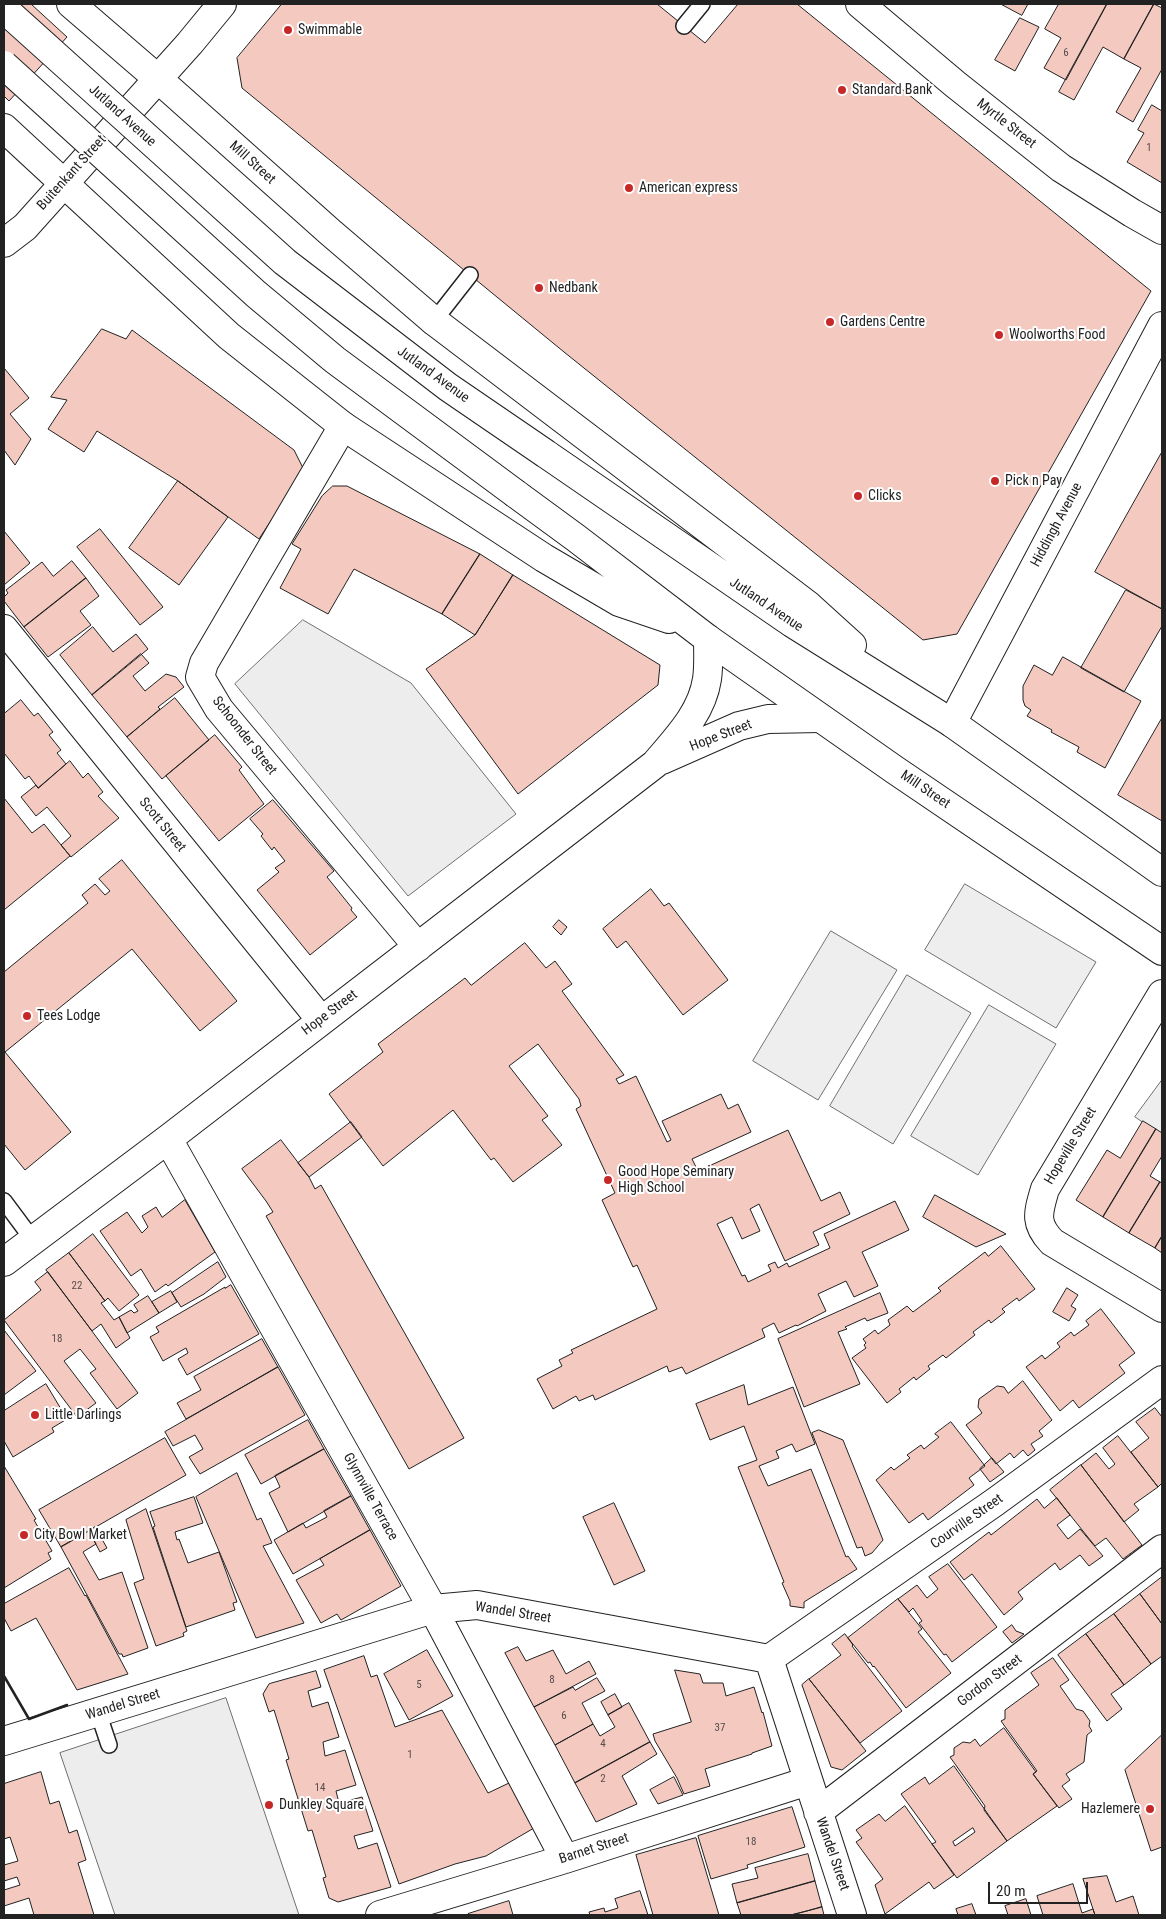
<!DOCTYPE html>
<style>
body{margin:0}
#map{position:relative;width:1166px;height:1919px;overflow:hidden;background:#fff;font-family:"Roboto Condensed",sans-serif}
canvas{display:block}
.frame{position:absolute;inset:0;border:5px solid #222;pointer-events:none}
.scale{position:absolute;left:988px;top:1882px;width:100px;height:22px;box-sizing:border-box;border:2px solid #222;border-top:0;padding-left:6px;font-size:15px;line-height:18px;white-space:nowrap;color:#222;-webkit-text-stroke:4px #fff;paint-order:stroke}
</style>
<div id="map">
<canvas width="1166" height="1919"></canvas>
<div class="frame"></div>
<div class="scale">20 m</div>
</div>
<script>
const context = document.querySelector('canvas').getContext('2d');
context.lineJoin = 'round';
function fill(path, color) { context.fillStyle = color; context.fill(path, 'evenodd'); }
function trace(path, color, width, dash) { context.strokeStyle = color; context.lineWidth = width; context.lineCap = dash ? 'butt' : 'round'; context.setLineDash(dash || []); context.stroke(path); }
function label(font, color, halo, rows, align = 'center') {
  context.font = font + ' "Roboto Condensed",sans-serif'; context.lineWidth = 4; context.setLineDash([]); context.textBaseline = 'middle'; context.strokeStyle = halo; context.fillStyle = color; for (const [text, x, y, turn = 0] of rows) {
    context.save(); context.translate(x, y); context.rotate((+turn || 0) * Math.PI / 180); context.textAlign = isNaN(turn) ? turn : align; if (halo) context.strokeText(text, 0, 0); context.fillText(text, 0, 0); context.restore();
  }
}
const green = new Path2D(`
 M965,884L1096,962L1056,1028L925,950Z
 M831,931L897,970L818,1100L753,1061Z
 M907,975L971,1013L893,1144L830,1106Z
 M989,1005L1056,1044L978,1175L911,1136Z
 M1162,1080V1135L1135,1117Z`);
fill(green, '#eee');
trace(green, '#6f6f6f', 1);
const parking = new Path2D(`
 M303,620L411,683L516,814L408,896L235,684Z
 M226,1698L299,1915H115L60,1753Z`);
fill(parking, '#ededed');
trace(parking, '#6f6f6f', 1);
const building = new Path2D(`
 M4,4H31L67,37L9,101L4,96Z
 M282,4H657L705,43L738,4H797L1151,291L957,634L923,640L564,352L242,88L237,58Z
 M1001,4H1028L1022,15Z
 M1059,4H1107L1066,80L1044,68L1061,38L1045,29Z
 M1107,4H1154L1124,59L1103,47L1074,100L1059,92Z
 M1154,4L1162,8V69L1133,122L1116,112L1141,68L1124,59Z
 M1020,18L1039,27L1015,71L995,60Z
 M1152,105L1162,111V183L1127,162L1144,133L1138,130Z
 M102,329L126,339L132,330L294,450L304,470L259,539L178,481L97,431L84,452L48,429L67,400L51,397Z
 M4,368L29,398L10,414L31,439L15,465L4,450Z
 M1162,452V609L1095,572Z
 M178,481L228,517L179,585L129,548Z
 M333,486H347L480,554L442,614L354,569L328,614L280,588L301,549L292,544L322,496Z
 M100,529L163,607L140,625L77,547Z
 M4,531L30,563L4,585Z
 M480,554L513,575L475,635L442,614Z
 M72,561L86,578L24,627L4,601V597L8,593L6,590L42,562L53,576Z
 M513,575L660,665L658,685L518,794L426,669L475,635Z
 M86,578L99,596L80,611L91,625L48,657L24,627Z
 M1126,590L1162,609V626L1124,692L1081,668Z
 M93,627L113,652L136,634L148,649L92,695L60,655Z
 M141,654L149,663L133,676L145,691L166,674L176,677L184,687L158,707L160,709L127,737L92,695Z
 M1063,657L1141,701L1105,768L1077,752L1079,747L1051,732L1052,730L1027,716L1031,710L1025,706L1023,700V686L1034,665L1052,675Z
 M175,698L209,740L162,779L127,737Z
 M21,700L34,716L38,713L53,732L49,735L61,750L57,753L66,764L38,788L29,776L25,779L4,753V714Z
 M1162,718V821L1118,795Z
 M215,735L242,767L239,770L264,804L219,841L166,776Z
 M70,761L83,778L88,773L103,792L98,796L119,818L71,857L61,845L71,836L47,807L36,816L21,797L36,785L38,788Z
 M4,798L32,833L44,824L70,856L4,910Z
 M273,800L334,871L327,877L352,908L351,910L357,917L310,955L257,890L279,872L275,868L285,861L274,847L272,850L261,836L263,834L250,819Z
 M122,860L237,1001L200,1031L132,949L5,1052L71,1132L25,1170L4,1144V972L88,903L82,895L95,884L105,895L110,891L99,879Z
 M651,889L664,906L669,903L728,980L683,1015L626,941L617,948L603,929Z
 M559,920L567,927L561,935L553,927Z
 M525,943L546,968L555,961L572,984L562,991L624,1075L616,1079L619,1084L636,1076L667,1142L671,1140L662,1121L721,1094L728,1109L738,1104L751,1132L692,1159L698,1171L788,1130L821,1201L840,1192L850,1214L813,1232L819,1245L785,1261L759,1204L750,1209L760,1231L742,1239L732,1217L717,1224L742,1276L745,1275L748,1282L771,1271L768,1265L775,1262L778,1268L787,1263L789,1267L830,1248L824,1234L895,1201L909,1230L862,1252L878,1286L854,1297L846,1281L818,1294L826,1311L797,1326L796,1325L779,1333L774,1323L762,1329L765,1337L686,1374L682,1367L669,1372L667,1366L595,1400L593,1395L579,1401L576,1396L553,1409L537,1379L562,1366L559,1360L573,1353L571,1350L657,1309L637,1265L633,1267L602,1200L615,1193L576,1109L581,1106L579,1099L538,1044L509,1066L548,1116L542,1120L562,1145L513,1182L494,1158L491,1160L453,1110L383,1166L329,1094L383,1052L378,1044L465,978L471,985Z
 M1143,1121L1156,1129L1103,1217L1076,1200L1107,1150L1120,1158Z
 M351,1122L362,1137L309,1177L298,1163Z
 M1156,1129L1162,1133V1156L1150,1176L1160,1182L1129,1233L1103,1217Z
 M281,1140L309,1177L315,1189L321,1185L464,1438L409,1469L266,1216L273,1212L266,1201L242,1169Z
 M1160,1182L1162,1183V1236L1155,1248L1129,1233Z
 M935,1195L1006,1234L976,1247L923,1217Z
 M185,1200L215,1252L168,1286L166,1284L155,1292L141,1269L131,1276L100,1231L127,1212L142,1233L148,1227L142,1216L156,1207L162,1217Z
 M93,1234L139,1295L119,1311L108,1298L105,1301L69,1253Z
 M1162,1236V1253L1155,1248Z
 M1001,1246L1035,1289L1019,1301L1017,1298L1002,1309L1005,1312L991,1323L989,1320L973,1332L975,1335L946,1358L943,1355L928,1366L930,1369L916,1380L914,1377L899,1389L901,1392L887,1403L852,1358L866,1348L864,1345L866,1343L863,1339L875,1330L878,1334L890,1325L888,1320L907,1306L913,1312L941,1291L938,1288L985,1252L988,1256Z
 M69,1253L105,1301L101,1303L114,1320L119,1317L130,1338L116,1348L101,1324L92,1331L46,1270Z
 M218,1262L226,1277L204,1294L181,1307L172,1293Z
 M48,1272L138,1393L117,1409L90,1373L96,1369L80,1349L64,1361L96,1403L77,1417L4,1320L41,1290L35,1282Z
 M231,1285L259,1334L187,1375L178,1359L188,1353L186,1348L163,1361L150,1337L159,1332L156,1327L225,1287V1288Z
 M1067,1288L1078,1295L1071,1306L1076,1309L1069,1321L1053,1312Z
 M171,1291L177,1302L159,1313L152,1302Z
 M880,1293L888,1313L867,1321L865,1318L845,1327L847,1329L838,1332L860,1384L804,1407L778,1339Z
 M148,1296L159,1313L127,1333L119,1317L131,1310L134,1313L138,1311L134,1305Z
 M1101,1309L1135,1353L1119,1365L1125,1373L1079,1408L1073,1400L1060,1411L1026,1367L1042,1355L1045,1359L1060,1347L1057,1343L1071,1332L1074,1336L1089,1325L1086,1321Z
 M4,1330L36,1371L4,1395Z
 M262,1339L278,1367L186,1419L177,1403L201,1390L194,1377Z
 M278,1367L305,1415L200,1474L189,1457L203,1449L195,1435L173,1446L165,1432Z
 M1023,1381L1052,1420L1039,1431L1043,1436L1031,1444L1035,1450L1028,1456L1023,1450L1014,1458L1010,1453L996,1464L966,1425L982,1413L978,1407L979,1399L997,1386L1004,1387L1008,1393Z
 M46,1384L67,1419L52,1428L54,1432L13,1457L4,1441V1411Z
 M744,1385L748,1405L793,1387L815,1444L796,1452L792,1444L776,1451L779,1458L759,1466L768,1486L811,1469L846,1557L848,1556L857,1569L804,1602V1608L790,1606V1601L782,1583L784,1582L738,1467L757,1460L744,1426L710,1440L696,1404Z
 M1155,1408L1162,1417V1483L1158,1487L1131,1452L1149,1438L1136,1422Z
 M308,1420L324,1449L261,1484L245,1455Z
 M951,1422L985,1466L969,1478L974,1485L928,1520L923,1513L909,1523L876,1480L891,1467L894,1470L910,1458L907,1455L921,1445L924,1449L939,1437L935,1434Z
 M819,1430L843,1440L883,1540L872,1553L865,1556L862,1547L857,1548L812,1433Z
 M1118,1436L1158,1487L1134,1504L1139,1510L1124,1522L1081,1465L1096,1453L1109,1469L1115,1464L1103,1448Z
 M165,1438L186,1475L61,1547L39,1510Z
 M324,1449L351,1496L288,1532L269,1493L280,1487L275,1476Z
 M992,1458L1004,1472L990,1482L980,1469Z
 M1081,1465L1142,1545L1123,1559L1106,1538L1095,1546L1050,1490Z
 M4,1466L36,1519L34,1520L52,1551L48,1553L51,1559L4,1588Z
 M237,1473L257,1520L261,1518L272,1543L263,1546L304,1623L256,1638L196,1497Z
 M351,1496L370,1530L293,1574L274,1540L303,1523L306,1528L327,1517L324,1511Z
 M194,1497L203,1523L175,1532L177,1540L179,1539L188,1563L219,1552L237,1602L233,1603L235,1610L186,1627L153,1527L155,1526L150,1512Z
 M1057,1498L1070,1515L1057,1525L1068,1539L1080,1529L1103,1556L1089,1566L1080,1555L1060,1570L1055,1563L1018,1592L1023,1599L1004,1615L972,1574L964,1580L950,1562L989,1532L991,1535L1037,1499L1044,1508Z
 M614,1503L645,1571L614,1585L583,1517Z
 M146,1509L187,1631L183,1633L184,1636L156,1646L134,1583L144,1579L126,1520Z
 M95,1527L107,1548L100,1552L89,1531Z
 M370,1530L401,1586L341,1620L337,1614L321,1623L296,1580L324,1565L320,1559Z
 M89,1531L96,1544L83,1552L99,1580L122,1572L148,1648L123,1657L122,1654H119L61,1547Z
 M948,1564L997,1627L952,1662L946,1654L944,1655L919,1623L922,1621L913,1608L909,1612L898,1599L917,1585L927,1598L938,1589L929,1577Z
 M69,1568L85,1596L86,1595L128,1674L77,1690L36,1618L11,1631L4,1618V1604Z
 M1162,1577V1624L1140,1594Z
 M1140,1594L1162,1624V1656L1151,1664L1114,1614Z
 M898,1599L922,1629L918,1632L951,1673L906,1708L874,1666L873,1667L870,1662L868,1663L848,1638Z
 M1114,1614L1151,1664L1124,1685L1086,1634Z
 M1012,1625L1016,1631L1024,1634L1012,1643L1003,1632Z
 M845,1634L853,1645L852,1646L902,1711L860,1743L809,1679L841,1655L832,1644Z
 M1086,1634L1124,1685L1111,1694L1122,1709L1107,1721L1058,1655Z
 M518,1647L526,1661L553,1650L566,1674L589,1661L596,1674L534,1707L505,1653Z
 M427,1650L453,1696L409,1720L384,1674Z
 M364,1656L371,1677L377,1675L395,1727L442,1710L488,1793L509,1783L534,1828L486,1856L455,1864L399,1884L324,1670Z
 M1053,1658L1069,1680L1060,1686L1076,1709L1083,1711L1090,1721L1089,1726L1092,1731L1087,1735L1084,1762L1066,1774L1070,1780L1062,1786L1072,1799L1059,1808L1033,1774L1037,1771L1001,1721L1005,1719V1710L1039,1685L1031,1673Z
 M675,1670L700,1674L703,1683H723L726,1696L754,1687L762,1713L763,1712L772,1746L752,1753V1754L705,1769L710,1786L684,1794L677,1778L655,1741L653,1734L691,1722Z
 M316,1671L321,1687L308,1691L312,1707L328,1702L339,1737L323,1742L325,1756L345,1750L356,1785L336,1791L339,1803L362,1797L373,1831L354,1836L358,1849L377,1843L391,1887L338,1902L329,1898L323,1878L326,1877L312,1830L308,1831L286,1760L289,1759L274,1710L269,1712L263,1694L269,1684Z
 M597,1678L605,1691L582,1703L593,1724L555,1745L534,1707L573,1687L575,1690Z
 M809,1679L866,1751L842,1770L831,1767L802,1685Z
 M615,1694L622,1707L608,1715L601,1702Z
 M629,1703L650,1742L575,1783L555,1745L593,1724L600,1736L615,1727L608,1715Z
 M1004,1728L1036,1772L1033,1774L1057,1806L1007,1841L984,1810L985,1806L950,1757L954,1755V1748L963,1742L970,1743L975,1739L980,1746Z
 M1162,1735V1847L1151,1851L1125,1770Z
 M650,1742L657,1754L622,1776L637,1804L596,1822L575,1783Z
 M954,1766L1007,1841L957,1878L932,1844L936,1842L901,1794L925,1777L929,1784ZM973,1828L975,1832L955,1846L953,1842Z
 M41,1772L50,1804L59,1801L69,1833L77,1830L86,1860L78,1863L94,1915H34L29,1898L4,1906V1890L20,1885L17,1877L4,1881V1865L18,1861L10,1837L4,1839V1784Z
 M674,1777L683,1795L658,1804L650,1790Z
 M905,1806L954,1875L934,1889L929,1882L885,1914L875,1885L883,1879L856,1842L862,1838L856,1830L879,1814L885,1821Z
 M792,1807L805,1847L747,1865L748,1868L711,1879L698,1836Z
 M696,1838L719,1915H653L636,1855Z
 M808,1854L815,1881L737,1903L732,1884L758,1878L755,1868Z
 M1107,1876L1116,1902L1133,1896L1139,1915H1095L1083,1879Z
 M815,1881L822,1907L791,1915H741L737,1903Z
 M1073,1884L1082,1913L1093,1909L1095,1915H1043L1037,1896Z
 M640,1891L648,1915H590L589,1912L604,1908L605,1912L618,1908L615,1899Z
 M1026,1899L1031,1915H1008L1005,1906Z
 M509,1901L513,1915H468V1914Z
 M972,1904L976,1915H978H958L956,1909Z
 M822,1907L824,1915H791L807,1911Z`);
fill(building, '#f3c9c0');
trace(building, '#222', 1);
const lane = new Path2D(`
 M684,26L702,4
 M434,321L470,275
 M4,1201L33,1240
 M98,1712L109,1745`);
const street = new Path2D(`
 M71,4L157,78L330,232L434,321
 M860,4L955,84L1061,168L1132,213L1162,230
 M4,128L229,336L343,426L204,663L200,677L219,709L418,947
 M4,629L321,1020
 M952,723L1162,326
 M662,760L739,726L768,719L820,718
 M1162,994L1045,1189C1038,1213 1034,1223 1052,1242L1162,1308
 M168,1139L433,1609L565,1859
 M4,1262L168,1139L655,764C677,738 702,713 707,679C709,666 708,652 708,639
 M769,1659L995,1502L1162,1380
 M769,1659L852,1915
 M4,1741L433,1609L477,1605L769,1659
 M818,1812L1162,1549
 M380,1915L565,1859L808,1781`);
const secondary = new Path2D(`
 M4,243L25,227L190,43L222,4`);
const primary = new Path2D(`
 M434,321L809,606L852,645
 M343,426L544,558L619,602L669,619
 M546,454L792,623L952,723L1162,872
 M516,494L576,538L708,639L895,770L1162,951`);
trace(lane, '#222', 18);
trace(street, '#222', 30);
trace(secondary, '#222', 30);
trace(primary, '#222', 30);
trace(lane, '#fff', 15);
trace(street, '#fff', 28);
trace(secondary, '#fff', 28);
trace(primary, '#fff', 28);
const primaryBridge = new Path2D(`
 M4,9L285,262L448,387L546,454
 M4,65L256,294L335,360L516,494`);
trace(primaryBridge, '#222', 30, []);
trace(primaryBridge, '#fff', 28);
trace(new Path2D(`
 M4,1676L29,1719L67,1705`), '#222', 2.5);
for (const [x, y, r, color] of [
 [288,30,5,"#c62828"],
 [842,90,5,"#c62828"],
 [629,188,5,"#c62828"],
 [539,288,5,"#c62828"],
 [830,322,5,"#c62828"],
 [999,335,5,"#c62828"],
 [995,481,5,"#c62828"],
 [858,496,5,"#c62828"],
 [27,1016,5,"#c62828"],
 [608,1180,5,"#c62828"],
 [35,1415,5,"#c62828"],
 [24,1535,5,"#c62828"],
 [269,1805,5,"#c62828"],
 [1150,1809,5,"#c62828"]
]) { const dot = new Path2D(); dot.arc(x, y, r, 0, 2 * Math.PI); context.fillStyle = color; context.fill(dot); trace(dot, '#fff', 2); }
label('11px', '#564c4a', null, [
 ["6",1066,53],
 ["1",1149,148],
 ["22",77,1286],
 ["18",57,1339],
 ["8",552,1680],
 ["5",419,1685],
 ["6",564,1716],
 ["37",720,1728],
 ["4",603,1744],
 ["1",410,1755],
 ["2",603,1779],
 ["14",320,1788],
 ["18",751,1842]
]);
label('14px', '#222', '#fff', [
 ["Swimmable",298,30],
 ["Standard Bank",852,90],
 ["American express",639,188],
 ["Nedbank",549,288],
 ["Gardens Centre",840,322],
 ["Woolworths Food",1009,335],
 ["Pick n Pay",1005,481],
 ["Clicks",868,496],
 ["Tees Lodge",37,1016],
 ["Good Hope Seminary",618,1172],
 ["High School",618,1188],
 ["Little Darlings",45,1415],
 ["City Bowl Market",34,1535],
 ["Dunkley Square",279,1805],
 ["Hazlemere",1140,1809,"right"]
], 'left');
label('14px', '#222', '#fff', [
 ["Jutland Avenue",122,116,42],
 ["Myrtle Street",1006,124,38],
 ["Mill Street",252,163,42],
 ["Buitenkant Street",72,173,-48],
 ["Jutland Avenue",433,375,36],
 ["Hiddingh Avenue",1057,525,-62],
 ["Jutland Avenue",766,605,34],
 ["Schoonder Street",244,736,52],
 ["Hope Street",721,736,-21],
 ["Mill Street",925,790,34],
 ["Scott Street",162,825,51],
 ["Hope Street",330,1013,-37],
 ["Hopeville Street",1071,1146,-59],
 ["Glynnville Terrace",370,1497,61],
 ["Courville Street",967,1522,-35],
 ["Wandel Street",513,1613,9],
 ["Gordon Street",990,1681,-37],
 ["Wandel Street",123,1705,-17],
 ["Barnet Street",594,1849,-18],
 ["Wandel Street",832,1854,71]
]);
</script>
